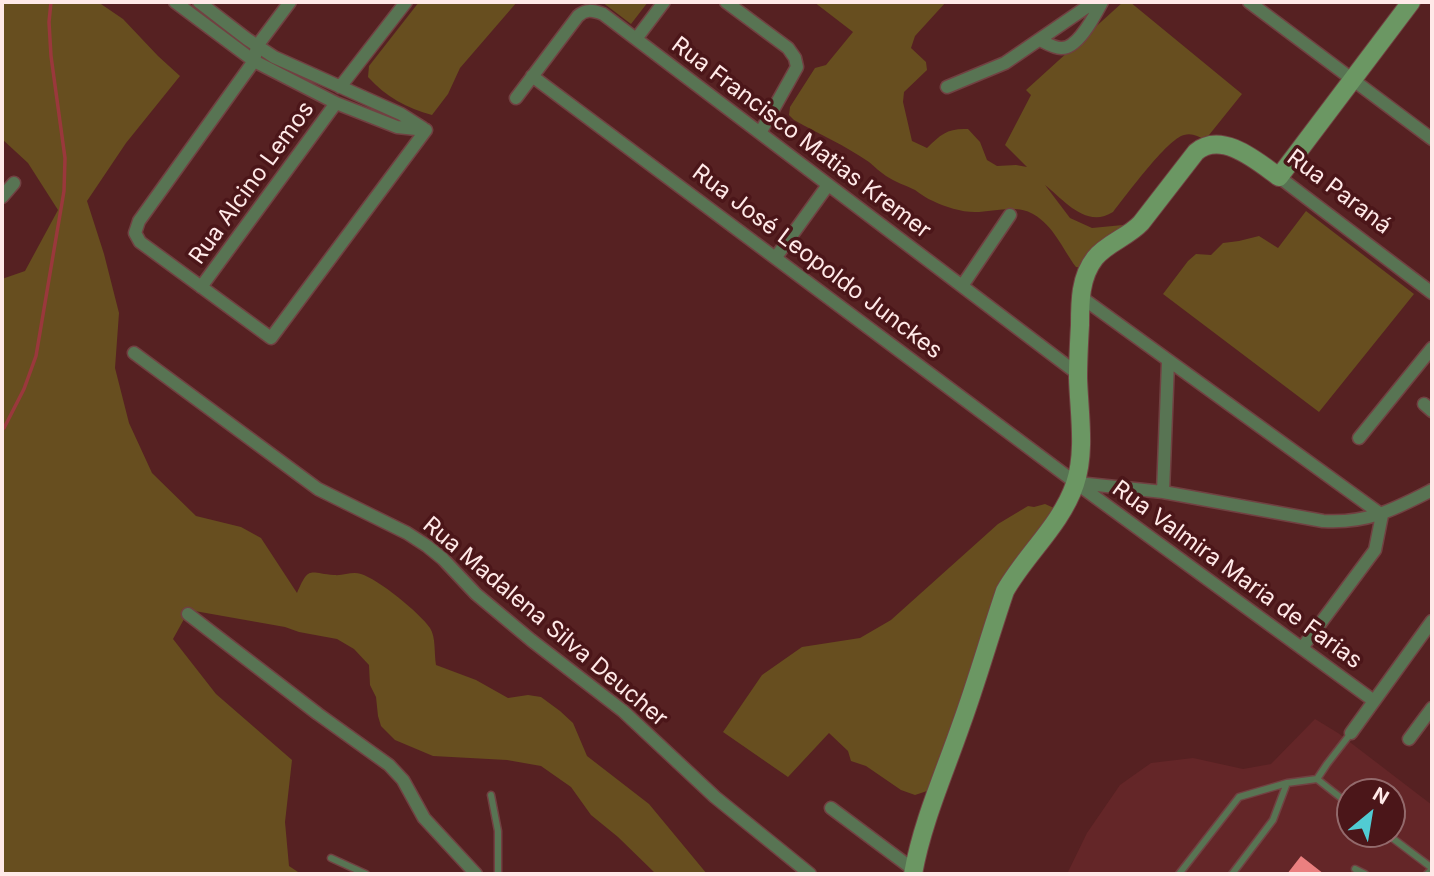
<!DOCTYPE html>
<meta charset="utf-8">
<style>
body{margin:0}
#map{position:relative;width:1434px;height:876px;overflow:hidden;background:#562122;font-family:Inter,sans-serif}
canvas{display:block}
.frame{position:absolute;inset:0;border:4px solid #ffe9e8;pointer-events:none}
.north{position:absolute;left:1336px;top:778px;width:70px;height:70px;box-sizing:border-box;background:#4b1619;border:2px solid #936a6c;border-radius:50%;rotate:30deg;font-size:19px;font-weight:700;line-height:28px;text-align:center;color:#ffe9e8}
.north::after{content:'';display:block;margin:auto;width:24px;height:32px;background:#51ccd3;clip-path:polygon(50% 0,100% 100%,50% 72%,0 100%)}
</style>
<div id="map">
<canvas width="1434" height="876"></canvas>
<div class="frame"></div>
<div class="north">N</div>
</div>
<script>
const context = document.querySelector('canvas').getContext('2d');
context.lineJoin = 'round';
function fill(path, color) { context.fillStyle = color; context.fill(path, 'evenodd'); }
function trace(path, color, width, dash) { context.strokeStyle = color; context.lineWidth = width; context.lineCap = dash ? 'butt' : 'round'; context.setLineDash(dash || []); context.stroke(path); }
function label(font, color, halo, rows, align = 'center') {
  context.font = font + ' Inter,sans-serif'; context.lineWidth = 7; context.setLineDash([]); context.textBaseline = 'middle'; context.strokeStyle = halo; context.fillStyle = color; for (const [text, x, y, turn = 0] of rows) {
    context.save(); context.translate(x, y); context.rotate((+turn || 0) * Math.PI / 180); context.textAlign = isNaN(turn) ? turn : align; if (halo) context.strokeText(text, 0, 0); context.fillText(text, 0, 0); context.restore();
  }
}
fill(new Path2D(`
 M1315,719L1338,733L1432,805V874H1067L1087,833L1120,785L1151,763L1193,758L1243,769L1271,764ZM1350,792H1392V834H1350Z`), '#642628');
fill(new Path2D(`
 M3,2H98L123,19L158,56L180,76L126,143L87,201L104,254L119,313L115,368L129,423L152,473L196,516L241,527L261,538L297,593C309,565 309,573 334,575C344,576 352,571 361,574C378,579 420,613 430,628C436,637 434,653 436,665L476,680L508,698L528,695L541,697L560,711L573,723L587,756L649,804L707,874H656L618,837L591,815L571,787L541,766L507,760L433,756L395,740L381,726L378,716L376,697L370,685L369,665L354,649L337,639L299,632L285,627L189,610L173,639L216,694L292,760L285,822L289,866L301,874H2V279L25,271L58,210L28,163L2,139V4Z
 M419,2H517L460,68L448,94L432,115C407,108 386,97 368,77L369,66Z
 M602,2H648L631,24Z
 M814,2H946L915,36L911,48L926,62L927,70L904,92L903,102L912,141L927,148C941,134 948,128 968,129L980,142L987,160L997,166L1016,165L1027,167L1005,145L1031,95L1026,90L1123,2H1130L1242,94L1205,140C1198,136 1192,133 1184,135C1167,139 1126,196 1113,212C1086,229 1064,200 1045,185L1070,218L1092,228L1123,225L1125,230L1082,268L1076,267C1062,248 1054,226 1033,214C1016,204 993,212 975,212C961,212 945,207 933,201C927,199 921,194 915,190C905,185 895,182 886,176C880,172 875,167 869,162C846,146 819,134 794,120L789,115L790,107L815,68L826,65L853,32Z
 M1306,211L1414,294L1319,412L1163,294L1188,261L1196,254L1211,255L1223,243L1239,241L1259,236L1278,248Z
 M1045,504L1054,508L1021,558L930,790L915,795L901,790L866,766L851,761L848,751L829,733L788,777L723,732L762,675L802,647L860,638L891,620L998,524L1028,506L1034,507Z`), '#674e1f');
trace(new Path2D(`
 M4,428L24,389L36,356L64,191L65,158L51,56L49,22L51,2`), '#9a383c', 3.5);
fill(new Path2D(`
 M1301,856L1324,874H1287Z`), '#eb8080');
const lane = new Path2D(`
 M491,795L498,831V874
 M1350,805L1317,779L1327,764L1351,733
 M1387,834L1432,868
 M331,858L366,874
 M1355,869L1365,874
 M1179,874L1239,797L1287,783L1317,779
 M1232,874L1273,820L1287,783
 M1427,874L1432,869`);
const street = new Path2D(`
 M175,2L254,61L336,103L397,127L426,130
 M199,2L247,39L274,57L401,114L423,128
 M290,2L257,46L254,61L139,221L135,233L140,242L271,338L426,130
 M726,2L788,48L795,58L797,67L760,133
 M1249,2L1432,139
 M636,39L664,2
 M1040,40C1046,43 1054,48 1061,48C1078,49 1095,15 1102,2
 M532,76L1076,483L1374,701
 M340,87L406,2
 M947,87L1005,63L1094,2
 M516,98L578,16C586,9 592,10 603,14L1078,374
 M1279,177L1432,293
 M2,197L14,183
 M776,257L828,185
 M962,286L1010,215
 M201,287L336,103
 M1081,297L1382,515L1375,550L1302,648
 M134,353L318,489L407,533L427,546L443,559L476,594L531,640L623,711L715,797L810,874
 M1424,404L1432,411
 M1359,438L1432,348
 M1078,483L1163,492L1323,521C1367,524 1395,509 1432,490
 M1163,492L1168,362
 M188,614L318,714L389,765L403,780L424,818L476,874
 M1351,733L1432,621
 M1409,739L1432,708
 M831,808L914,870`);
const secondary = new Path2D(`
 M913,874C922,823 944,774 961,725C977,681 990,635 1005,591C1026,554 1061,525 1075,484C1086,451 1079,412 1078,378C1078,360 1079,342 1080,325C1080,302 1080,277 1095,258C1107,243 1128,237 1141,223L1196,152C1222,130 1258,162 1279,177L1411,2`);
trace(lane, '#714142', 9);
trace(street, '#714142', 15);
trace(secondary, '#714142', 20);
trace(lane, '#587453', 6);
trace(street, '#587453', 12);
trace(secondary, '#6b9763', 18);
label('23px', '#ffe9e8', '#4b1619', [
 ["Rua Francisco Matias Kremer",801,138,37],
 ["Rua Alcino Lemos",252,183,-54],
 ["Rua Paraná",1339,192,37],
 ["Rua José Leopoldo Junckes",817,262,37],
 ["Rua Valmira Maria de Farias",1237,575,36],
 ["Rua Madalena Silva Deucher",545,622,40]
]);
</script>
